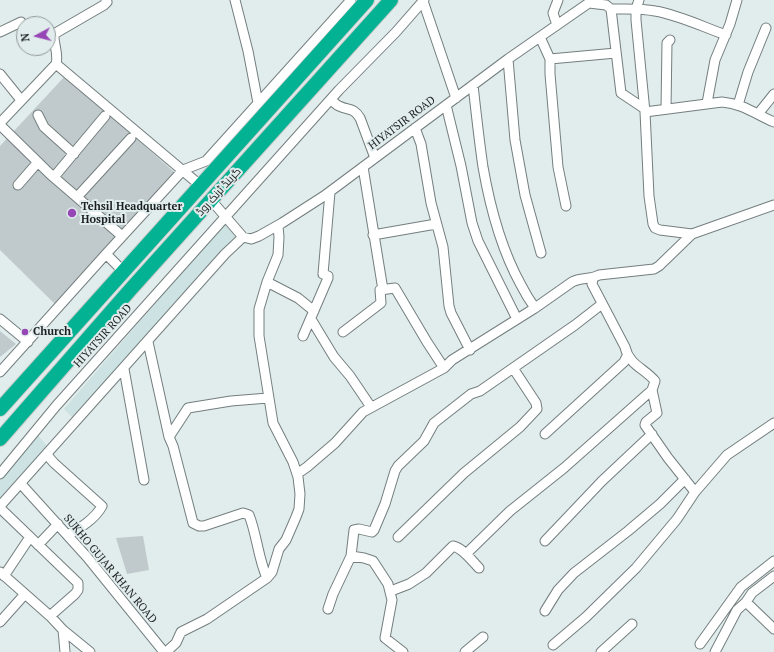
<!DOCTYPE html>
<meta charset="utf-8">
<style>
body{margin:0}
#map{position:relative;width:774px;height:652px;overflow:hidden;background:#e1ecec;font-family:"PT Serif",serif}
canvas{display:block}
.north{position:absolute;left:16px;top:16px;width:40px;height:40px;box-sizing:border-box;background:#e1ecec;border:1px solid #929a9a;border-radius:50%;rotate:263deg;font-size:11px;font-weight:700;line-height:16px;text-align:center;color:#1b1f1f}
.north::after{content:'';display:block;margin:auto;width:14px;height:18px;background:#9746b5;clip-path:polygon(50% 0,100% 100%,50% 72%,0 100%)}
</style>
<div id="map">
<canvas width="774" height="652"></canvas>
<div class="north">N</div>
</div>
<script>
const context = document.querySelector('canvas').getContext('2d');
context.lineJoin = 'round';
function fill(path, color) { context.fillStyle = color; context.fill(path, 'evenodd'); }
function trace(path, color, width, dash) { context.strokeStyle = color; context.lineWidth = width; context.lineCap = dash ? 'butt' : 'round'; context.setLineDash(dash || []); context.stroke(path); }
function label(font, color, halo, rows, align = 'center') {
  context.font = font + ' "PT Serif",Cairo,serif'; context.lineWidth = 4; context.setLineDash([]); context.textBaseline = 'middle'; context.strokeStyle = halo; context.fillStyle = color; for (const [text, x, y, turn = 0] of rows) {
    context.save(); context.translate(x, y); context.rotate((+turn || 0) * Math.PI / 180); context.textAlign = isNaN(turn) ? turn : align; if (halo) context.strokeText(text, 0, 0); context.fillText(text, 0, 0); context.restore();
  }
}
fill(new Path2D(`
 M224,224L238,238L74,419L64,409Z
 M37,434L48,447L0,501V480Z`), '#cde2e2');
fill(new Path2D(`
 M65,76L181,178L59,308L0,250V146Z
 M0,331L16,344L0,357Z
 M143,536L149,570L127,574L116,538Z`), '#c0cacd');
const minor = new Path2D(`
 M235,0L248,51L258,103
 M639,0L636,9V20L645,112L649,196L653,224L655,228L660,230L692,234
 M423,1L456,98
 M589,3L606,5L611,9L621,93L645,109
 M611,9C626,9 641,8 655,11C679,15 703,27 726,35
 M557,25L553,13L558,0
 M0,32L21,22
 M540,37L550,59V74L558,167L566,206
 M508,59L515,140L525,195L541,253
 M550,59L616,53
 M56,64C59,53 53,44 54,34L104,5L107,2L106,0
 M0,74L21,100
 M473,85C476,112 479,140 483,167C490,207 501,249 521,285C525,293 530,301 535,308
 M331,100C334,102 336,105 339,106C349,111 353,107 360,118L375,158
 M707,103L715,60L730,24L737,0
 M446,105L461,166L472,223L478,241L517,319
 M738,105L748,72L766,28
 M666,109L667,43L670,40
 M645,112L722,102C744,104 755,114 774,122
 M758,114L774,94
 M38,115L44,127L74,154
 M0,123L56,64L201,186
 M0,125L50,174L122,236
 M415,128L421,144L431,203L443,247L449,306L451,313L470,350
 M363,167L383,290
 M54,177L105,116
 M18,185L38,162
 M78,196L131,138
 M211,200L243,237L251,239L259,236L282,223L324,196L508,59L593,0
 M373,235L436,224
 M106,254L124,272
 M267,282L298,298L314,311
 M0,319L28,342
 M311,319L334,357L350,376L371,407
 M343,332L381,303L380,290L395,288L427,342L444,368
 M303,336L328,278V276L323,274L330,192
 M148,342L169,437L173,446L193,523L199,526H204L243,513L249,515C257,535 258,558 267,578
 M124,369L144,480
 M0,372L106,254L183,170L206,161L351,0
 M652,390L657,413L646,422L645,425L668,458L695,492
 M545,434L624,362L627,356
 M169,437L188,408L231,401L268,398
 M47,455L54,463L102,506C95,519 80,528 68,535
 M0,474L56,406L236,205L339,90L396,32L424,0
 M297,474L307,467L335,443L363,412L444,368L452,360L535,308L572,282C581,277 590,280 599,275L654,269L659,266L692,234L774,205
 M21,484L87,557L164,652
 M0,506L225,254L243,237
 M0,508L78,583V590L75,594L50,616
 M398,537L464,473L520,427L537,409L536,403L513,368
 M545,541L602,481L652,434
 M38,545L58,524
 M466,554L510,511L564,468L652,390L655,381C644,368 629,365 625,347L592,284L593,278
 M351,556L364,558L373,561L388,584L392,600L385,638L403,652
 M0,572L50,616L63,630L65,652
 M4,576L30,537
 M391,591L409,584L426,573L453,546C463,548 472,561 479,568
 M746,602L774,629
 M328,609L333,594L351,556L354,530L359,529L372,532L374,530L385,504L395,471L398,466L424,441L434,423L471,394L480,391L575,325L602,304
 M545,611L558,590L574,573L628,531L660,504L685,479
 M0,622L25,594
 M63,630L90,652
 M700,644L741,587L774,561
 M553,645L586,617L636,568L677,519L695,492L727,455L774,423
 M166,652L176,643L181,632L207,619L267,578L272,572L279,549L286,540L296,517L299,509L300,494L298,477L293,462L273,423L259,336V309L267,282L278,255L279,237L278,226
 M465,652L483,637
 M601,652L632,624
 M715,652L737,610L746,602L752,593L774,576`);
const highway = new Path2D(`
 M0,409L367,0
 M0,439L130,290L391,0`);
trace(minor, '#747e7e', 11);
trace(highway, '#c8c9c9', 16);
trace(minor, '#fff', 9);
trace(highway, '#02b293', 14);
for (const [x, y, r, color] of [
 [72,213,5,"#9746b5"],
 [25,332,4,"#9746b5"]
]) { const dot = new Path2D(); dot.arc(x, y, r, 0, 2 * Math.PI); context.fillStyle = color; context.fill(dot); trace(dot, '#e1ecec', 1.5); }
label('11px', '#1b1f1f', '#e1ecec', [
 ["HIYATSIR ROAD",402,123,-37],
 ["گرینڈ ٹرنک روڈ",219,192,-48],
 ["HIYATSIR ROAD",103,336,-48],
 ["SUKHO GUJAR KHAN ROAD",110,569,50]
]);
label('bold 11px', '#1b1f1f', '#e1ecec', [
 ["Tehsil Headquarter",81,207],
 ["Hospital",81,220],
 ["Church",33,332]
], 'left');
</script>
